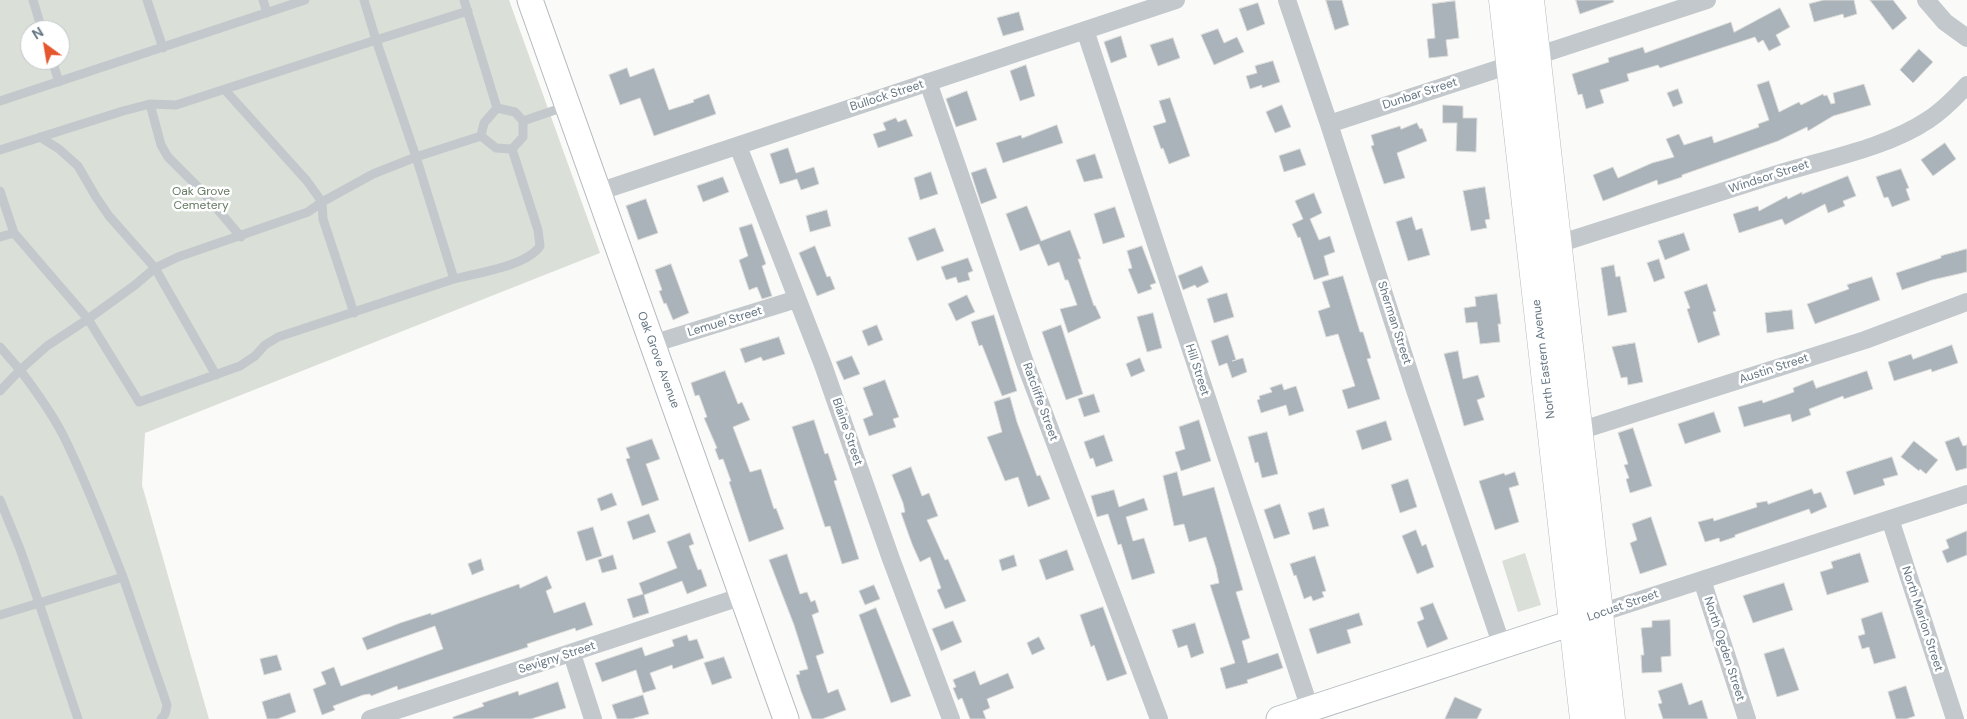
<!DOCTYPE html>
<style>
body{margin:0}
#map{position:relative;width:1967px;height:719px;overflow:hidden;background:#fafaf8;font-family:"DM Sans",sans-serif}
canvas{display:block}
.north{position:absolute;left:20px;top:20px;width:50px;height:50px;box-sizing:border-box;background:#fff;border:1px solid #c1c8cd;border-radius:50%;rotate:328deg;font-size:14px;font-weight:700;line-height:20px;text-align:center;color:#657683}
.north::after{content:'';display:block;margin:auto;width:18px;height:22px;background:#e4572e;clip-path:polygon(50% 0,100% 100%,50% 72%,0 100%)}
</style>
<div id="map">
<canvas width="1967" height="719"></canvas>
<div class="north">N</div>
</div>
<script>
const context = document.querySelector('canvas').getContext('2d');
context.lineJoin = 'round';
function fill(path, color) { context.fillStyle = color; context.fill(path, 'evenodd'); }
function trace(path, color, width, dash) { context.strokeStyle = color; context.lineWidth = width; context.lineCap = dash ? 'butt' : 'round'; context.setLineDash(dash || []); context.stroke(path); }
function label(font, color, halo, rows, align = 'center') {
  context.font = font + ' "DM Sans",sans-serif'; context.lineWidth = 5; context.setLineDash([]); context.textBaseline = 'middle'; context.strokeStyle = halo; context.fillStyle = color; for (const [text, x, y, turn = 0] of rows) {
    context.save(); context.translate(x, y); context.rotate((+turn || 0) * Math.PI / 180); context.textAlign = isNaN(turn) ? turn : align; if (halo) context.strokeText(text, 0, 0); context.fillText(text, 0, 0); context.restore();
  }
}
fill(new Path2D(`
 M0,0H509L600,253L145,433L142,485L209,719H0ZM30,30H60V60H30Z
 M1525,553L1541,605L1518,612L1502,561Z`), '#dadfd7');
const building = new Path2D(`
 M1326,0H1342L1349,25L1335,30Z
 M1576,0H1613L1614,2L1580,14Z
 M1824,0H1854L1857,14L1844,18L1843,14L1814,22L1809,4Z
 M1870,0H1893L1907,18L1893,30Z
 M1455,1L1459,38L1446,40L1448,56L1429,58L1427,39L1435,38L1432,4Z
 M1258,3L1265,24L1247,31L1239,9Z
 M1780,8L1790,27L1776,35L1781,45L1769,51L1763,40L1758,43L1755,37L1660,68L1658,65L1627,74L1629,81L1600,90L1604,103L1586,109L1582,94L1578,95L1572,74L1609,62L1608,58L1643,47L1645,53L1731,22L1734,32Z
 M1019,12L1024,30L1003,36L997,18Z
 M1218,29L1224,43L1237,37L1244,52L1214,65L1201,35Z
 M1121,36L1127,57L1111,63L1104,42Z
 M1173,38L1180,58L1158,66L1150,45Z
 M1919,49L1933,62L1913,83L1900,70Z
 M1273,61L1280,82L1262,88V85L1250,89L1246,76L1257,73L1255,66Z
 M1026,65L1035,96L1020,101L1010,71Z
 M627,68L630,77L654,68L669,110L694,102L693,100L709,94L716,114L654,136L640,98L620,105L609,75Z
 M1769,81L1779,112L1799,102L1801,105L1823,94L1824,96L1827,95L1831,104L1835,103L1833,93L1864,84L1871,105L1833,116L1808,131L1807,127L1778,141L1682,175V177L1658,185L1657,180L1603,201L1593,175L1613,167L1618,178L1652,163L1674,157L1666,139L1679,134L1684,145L1712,136L1714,143L1759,127L1758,124L1769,120L1757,85Z
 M1678,89L1683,103L1673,107L1667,93Z
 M967,91L977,120L956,127L946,99Z
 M1170,98L1190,156L1169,164L1163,148L1161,149L1153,126L1166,122L1159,101Z
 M1282,105L1291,127L1275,133L1266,112Z
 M1443,105L1463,106V118H1477L1476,152L1456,151L1457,123H1443Z
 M896,118L898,122L906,119L913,136L878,148L873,134L886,130L883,123Z
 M1417,123L1420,129L1422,128L1427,141L1397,153L1405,178L1384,184L1371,146L1374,145L1371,135L1400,126L1401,129Z
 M1057,125L1063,143L1003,163L996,143L1021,135L1022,138Z
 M1945,143L1956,159L1933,176L1921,160Z
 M788,148L796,173L814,167L819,184L801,190L797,179L780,184L770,154Z
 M1300,149L1306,165L1284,172L1279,156Z
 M1095,154L1103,178L1084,182L1076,160Z
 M986,168L997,198L981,204L971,173Z
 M1901,169L1909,188L1906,189L1910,200L1892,207L1888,197L1884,198L1876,177Z
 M931,172L938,194L920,200L914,178Z
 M1848,176L1856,196L1843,201L1845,206L1828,213L1825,204L1785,225L1782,219L1739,233L1733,214L1758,206L1759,211L1787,196L1788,199L1802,192V194Z
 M723,177L729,192L703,202L697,186Z
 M1485,187L1490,219L1485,220L1487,228L1471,231L1463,191Z
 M1314,193L1322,213L1310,219L1319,240L1330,236L1335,252L1324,256L1329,275L1314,280L1300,237L1298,238L1292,224L1303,219L1295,201Z
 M646,199L658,233L638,240L626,206Z
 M1027,206L1041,241L1070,230L1081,259H1078L1094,306L1095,305L1101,318L1068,333L1060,309L1077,305L1068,280H1065L1059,262L1048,266L1039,244L1020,251L1006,214Z
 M1115,207L1125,237L1103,244L1094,214Z
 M827,210L831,226L810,232L806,216Z
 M1412,217L1416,230L1422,228L1430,255L1408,261L1396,222Z
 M752,224L766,264L762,266L772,296L762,299L757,287L749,290L739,260L748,256L739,228Z
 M935,228L944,251L917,261L908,238Z
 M1684,233L1690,250L1665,260L1658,241Z
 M815,246L827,277L830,276L835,289L817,296L799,253Z
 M1142,246L1156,283L1150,285L1152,289L1138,294L1128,269L1132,268L1127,251Z
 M1967,249V272L1932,280L1902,290L1896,273L1941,258V256Z
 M968,258L973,271L968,273L970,280L958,283L956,277L946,280L941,267Z
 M1659,259L1665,278L1654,282L1647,263Z
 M671,264L689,313L673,320L666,303L664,304L659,291L662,290L655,270Z
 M1614,265L1616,277L1620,276L1627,312L1608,316L1601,268Z
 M1202,266L1209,282L1197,288L1195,285L1183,290L1178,276Z
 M1343,276L1360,332H1363L1371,358L1367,359L1380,399L1348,409L1342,390L1355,386L1338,334L1326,337L1318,311L1330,307L1322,282Z
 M1872,277L1880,300L1815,324L1807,304L1849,289L1847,285Z
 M1707,284L1716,311L1713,312L1720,335L1698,343L1687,309L1690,308L1684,292Z
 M1227,293L1234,317L1214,323L1207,299Z
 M1497,294L1501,324H1498L1500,342L1480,344L1477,322L1466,323L1464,308L1476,306L1475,297Z
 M967,295L975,312L956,321L948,304Z
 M1792,310L1794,329L1767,333L1765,313Z
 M1153,313L1162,348L1147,352L1137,317Z
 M994,315L1017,391L1002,396L982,345L979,346L971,322Z
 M877,325L883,340L868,346L862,331Z
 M1061,325L1083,394L1066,400L1042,332Z
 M1228,335L1236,360L1232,361L1243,358L1247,372L1232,378L1227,363L1219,366L1211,341Z
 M779,337L785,354L763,361L761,357L745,363L740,349Z
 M1635,343L1643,382L1628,385L1627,377L1621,378L1612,347Z
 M1952,345L1958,363L1932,372L1931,369L1894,381L1888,362L1911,354L1913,359Z
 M1458,351L1463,379L1478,375L1485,397L1477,400L1484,420L1464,426L1444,354Z
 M852,356L860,374L844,380L836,362Z
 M1140,358L1145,371L1131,377L1126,364Z
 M725,371L738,404L742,402L750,420L733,427L750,472L761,469L774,509L776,508L784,529L749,542L729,482L731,481L723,459L719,460L715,449L717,448L704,418L707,417L699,395L695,396L691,383Z
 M1867,371L1873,389L1844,399L1843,396L1809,409L1811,415L1792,422L1790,414L1744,427L1738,407L1762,400L1763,403L1794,392L1793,388L1813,380L1816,388Z
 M885,380L899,417L893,419L896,427L869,436L863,419L873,415L863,388Z
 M1282,384L1284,390L1296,386L1304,411L1289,416L1286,405L1261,413L1257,400L1260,399L1259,396L1272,392L1270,388Z
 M1094,394L1100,412L1084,417L1078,399Z
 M1010,397L1017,422L1037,476L1040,475L1050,499L1028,507L1018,477L1005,481L987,437L1002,432L994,402Z
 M1714,412L1721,432L1685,444L1678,424Z
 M814,420L825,454L828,453L837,480L834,481L859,559L842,564L830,526L825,527L792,427Z
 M1199,420L1211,461L1181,471L1175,452L1185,449L1179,427Z
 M1386,421L1392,440L1362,450L1356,431Z
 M1633,428L1652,486L1630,493L1626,479L1629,478L1624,465L1628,464L1618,433Z
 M1267,432L1278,474L1262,478L1258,462L1255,463L1248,437Z
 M1104,435L1113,461L1096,467L1093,458L1090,459L1084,442Z
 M1959,437L1963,446L1967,445V468L1956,471L1945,442Z
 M652,439L660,459L646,464L659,500L642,506L626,459L630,458L626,448Z
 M1914,441L1938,460L1926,474L1920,469L1919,471L1901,457Z
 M1892,457L1898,475L1883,479L1885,485L1854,495L1846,472Z
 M911,467L922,496L929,493L938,516L927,520L945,560L948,559L966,601L945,609L937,590L941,588L930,557L920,562L912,544L901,513L905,512L903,503L892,475Z
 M1177,472L1183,496L1214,487L1243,590L1236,592L1250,638L1242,641L1248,663L1278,653L1283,668L1247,680L1248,683L1226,689L1220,668L1235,663L1210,585L1219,583L1216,568L1206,537L1189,542L1184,524L1174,526L1163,476Z
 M1515,472L1519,485L1509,488L1519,522L1495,530L1479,481L1504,473L1505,475Z
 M1408,479L1417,507L1400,513L1391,485Z
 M1812,489L1814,494L1821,492L1827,507L1811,514L1809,509L1735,535V537L1720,542L1719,538L1705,542L1698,522L1713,518L1714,521L1757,507L1756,503L1767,501L1768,504Z
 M1114,490L1119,507L1144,498L1148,510L1126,517L1133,541L1144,538L1155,573L1132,580L1121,544L1118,545L1108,514L1097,517L1091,496Z
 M612,493L617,505L601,511L597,499Z
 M1280,504L1290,534L1274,539L1264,510Z
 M1324,508L1329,526L1313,530L1308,513Z
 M649,514L656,532L633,540L627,522Z
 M1651,517L1667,565L1640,574L1630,543L1637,540L1632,524Z
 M593,527L602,556L586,561L577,532Z
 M1416,530L1422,546L1426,544L1434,567L1417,574L1402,536Z
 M1967,531V555L1947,563L1942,551L1949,548L1946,540Z
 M690,533L694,544L689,546L698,570L701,569L707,586L687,594L682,581L644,595L649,613L633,618L627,599L643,594L639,583L677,568L667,542Z
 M1067,550L1074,570L1046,580L1039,560Z
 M1860,553L1869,582L1827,595L1820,572L1833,568L1831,562Z
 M787,554L800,594L807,592L811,602L815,600L819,612L812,615L824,653L816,656L828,693L838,689L846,710L822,719H812L801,691L796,675L800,674L799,671L808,669L794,625L769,560Z
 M613,555L617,569L602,573L598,560Z
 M1014,555L1017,566L1002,571L999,560Z
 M1315,556L1326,591L1322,592L1324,597L1313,601L1311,596L1304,599L1296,575L1294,576L1290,564Z
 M481,559L484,570L472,575L468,564Z
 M547,576L552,588L546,591L554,613L585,602L593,625L576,631L575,628L527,644L528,647L398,690L397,686L371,696L370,694L363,695L333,706L335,710L322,715L313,689L326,684L321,672L334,667L341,686L443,649L435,626L367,650L362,638L400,623L431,613V615L519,584L520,588Z
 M1784,583L1793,610L1753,623L1743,596Z
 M874,585L880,599L865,605L859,591Z
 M1433,603L1448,639L1427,648L1417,622L1424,619L1420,608Z
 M1103,607L1127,674L1107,681L1094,645L1091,647L1080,615Z
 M876,608L911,696L891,703L859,615Z
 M1882,612L1896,658L1874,664L1869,647L1862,649L1858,636L1865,634L1861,619Z
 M1359,613L1363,625L1347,630L1351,643L1317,654L1309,629Z
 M1670,620L1671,656L1661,657L1662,672L1642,673L1641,655H1644L1641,628L1652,627V621Z
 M953,621L962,642L941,651L932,629Z
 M1195,623L1204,653L1191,658L1187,645L1178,648L1172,630Z
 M687,635L689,641L697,639L704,658L673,669L672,665L650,673L656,689L643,693L636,670L602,682L595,663L642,647L645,656L674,646L672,640Z
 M1039,637L1045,649L1032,655L1027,643Z
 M1784,648L1799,690L1777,697L1764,654Z
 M277,655L282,670L264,675L260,659Z
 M724,657L732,678L712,685L704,663Z
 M975,671L980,685L1008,673L1014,688L987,699L990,708L983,711L986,719H970L962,698L958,700L953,688L956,687L953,680Z
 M558,682L566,708L531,719H453V717L484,706L482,703L518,691L519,695Z
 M1682,683L1689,705L1702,700L1708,719H1663L1658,704L1662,703L1658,691Z
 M1906,686L1915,716L1906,719H1896L1888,692Z
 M290,693L296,712L277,719H267L262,702Z
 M643,695L649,714L631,719H617L612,705Z
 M1455,697L1482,709L1477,719H1445Z`);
fill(building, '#aab3b9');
trace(building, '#dcdcda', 1);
const secondary = new Path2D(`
 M530,0L786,719
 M1279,719L1593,616`);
const primary = new Path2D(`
 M1503,0L1584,719
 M1530,0L1611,719`);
trace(secondary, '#b3babf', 27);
trace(primary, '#b5babe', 29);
trace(new Path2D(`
 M33,0L42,30
 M147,0L163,48
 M263,0L267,13
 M364,0L376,40L468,11
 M464,0L497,108L484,123L481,136
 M52,60L59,82
 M225,90L307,181L322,202L308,212L178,257L155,268L135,285L88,319L139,402L240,366L255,356L265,345L278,337L454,279
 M0,101L305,0
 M150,104L161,145L168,157L202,191L241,237
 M497,108L515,112L523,121L567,106
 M481,136L496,148L512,149L538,230L540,246C527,266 477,273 454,279L416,157Z
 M40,137L59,149L78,166L96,197L109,216L155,268L216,375
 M512,149L523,137V121
 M0,150L123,111L150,104L176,105L376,40L416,157L373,174L322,202L323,219L354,313
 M0,191L14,233L88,319L47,346L20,370C36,391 51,412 63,435C86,481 104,529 123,577
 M0,237L14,233
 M0,347L20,370L0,391
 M0,500L20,549L39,603L123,577L167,705L165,714L161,719
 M0,615L39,603L78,719`), '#c3c8cc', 9);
trace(new Path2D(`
 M1287,0L1329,124L1414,387L1502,646
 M1926,0L1945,22L1967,38
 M1085,30L1310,709
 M1536,56L1707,0
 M928,82L1025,363L1159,719
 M1329,124L1510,65
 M738,146L823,365L891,559L951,719
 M598,192L1176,0
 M1558,244C1629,222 1700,199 1771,176C1820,160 1885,149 1928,120C1942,111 1955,98 1967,85
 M652,344L797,299
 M1579,431L1865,340L1967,302
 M1890,519L1955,719
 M1702,580L1747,719
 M1600,613L1967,494
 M572,654L593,719
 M370,719L743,596`), '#c3c8cc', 18);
trace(secondary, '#fff', 25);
trace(primary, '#fff', 28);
label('12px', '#657683', '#fff', [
 ["Dunbar Street",1420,94,-18],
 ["Bullock Street",887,96,-18],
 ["Windsor Street",1769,177,-18],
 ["Lemuel Street",725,322,-17],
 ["Sherman Street",1394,323,72],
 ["North Eastern Avenue",1544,359,-97],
 ["Oak Grove Avenue",658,360,70],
 ["Austin Street",1774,369,-18],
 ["Hill Street",1197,370,72],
 ["Ratcliffe Street",1040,402,70],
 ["Blaine Street",847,432,71],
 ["Locust Street",1623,606,-19],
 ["North Marion Street",1922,619,72],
 ["North Ogden Street",1724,649,72],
 ["Sevigny Street",557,658,-18]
]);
label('12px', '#687a64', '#fff', [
 ["Oak Grove",201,192],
 ["Cemetery",201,206]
]);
</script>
